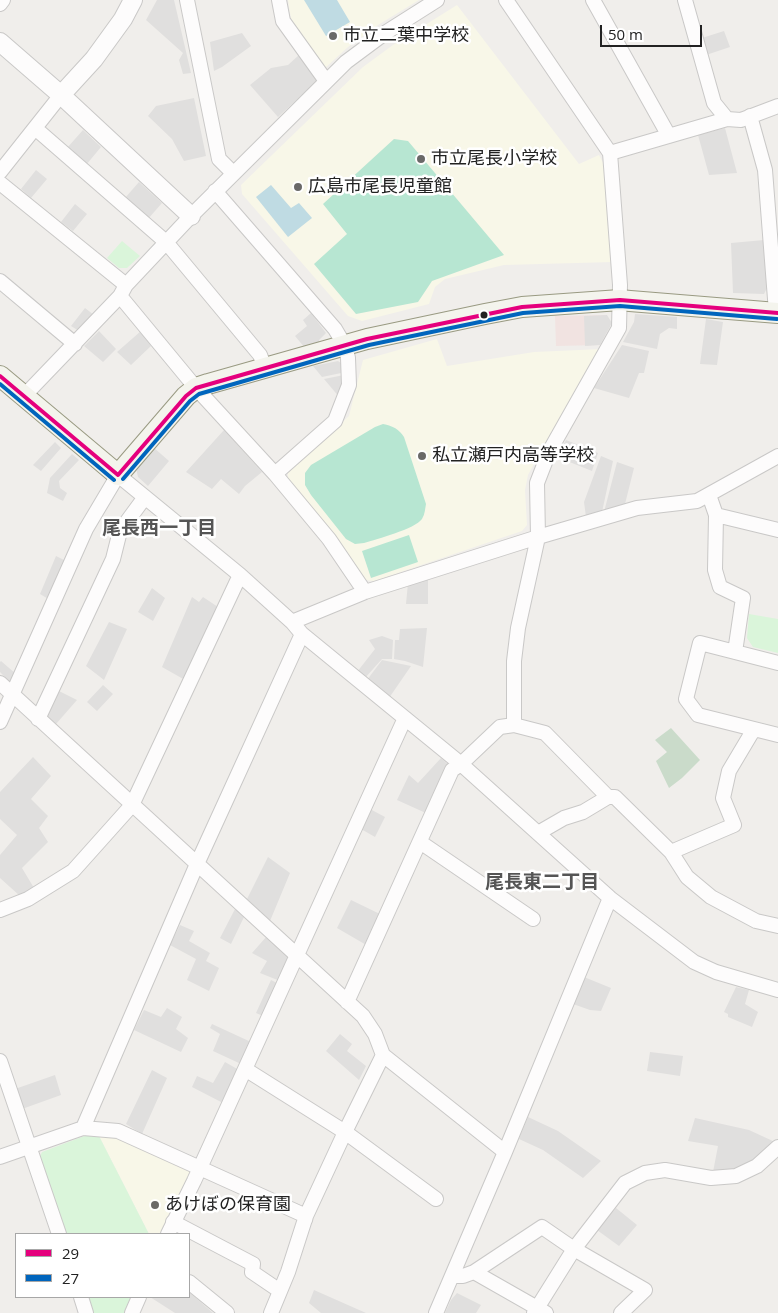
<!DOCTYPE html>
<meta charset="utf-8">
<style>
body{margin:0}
#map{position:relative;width:778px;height:1313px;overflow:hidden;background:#f0eeeb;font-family:"Open Sans",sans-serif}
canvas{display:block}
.legend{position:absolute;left:15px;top:1233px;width:175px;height:65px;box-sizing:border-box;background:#fff;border:1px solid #a7a7a7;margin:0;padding:6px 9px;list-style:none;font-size:15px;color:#222}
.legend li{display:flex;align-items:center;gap:10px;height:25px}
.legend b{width:25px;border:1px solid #a7a7a7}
.scale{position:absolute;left:600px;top:25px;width:102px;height:22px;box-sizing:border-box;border:2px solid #222;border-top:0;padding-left:6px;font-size:15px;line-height:18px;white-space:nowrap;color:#222;-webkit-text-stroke:4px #fff;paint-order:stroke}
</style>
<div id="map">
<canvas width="778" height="1313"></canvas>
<ul class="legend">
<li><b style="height:6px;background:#e5007d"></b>29</li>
<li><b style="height:6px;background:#0065bd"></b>27</li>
</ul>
<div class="scale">50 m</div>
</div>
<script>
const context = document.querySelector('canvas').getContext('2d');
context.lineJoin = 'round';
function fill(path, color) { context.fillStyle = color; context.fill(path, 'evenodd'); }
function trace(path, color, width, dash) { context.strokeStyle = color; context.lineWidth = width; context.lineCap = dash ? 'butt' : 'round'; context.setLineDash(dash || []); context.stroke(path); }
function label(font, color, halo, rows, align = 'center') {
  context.font = font + ' "Open Sans","Noto Sans JP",sans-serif'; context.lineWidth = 5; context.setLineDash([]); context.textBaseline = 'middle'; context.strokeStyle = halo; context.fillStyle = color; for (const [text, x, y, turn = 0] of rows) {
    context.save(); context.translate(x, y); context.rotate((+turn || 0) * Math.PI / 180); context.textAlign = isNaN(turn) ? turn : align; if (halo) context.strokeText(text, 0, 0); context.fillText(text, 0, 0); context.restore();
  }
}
fill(new Path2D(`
 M607,315L600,345L556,346L555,316Z`), '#f1e3e1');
fill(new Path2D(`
 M288,0H419L378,25L348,47L325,68L291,19Z
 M457,5L579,164L599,155L604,165L613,262L504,265L445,279L435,287L429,304L362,321L348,316L242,194L241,185L363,67L393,45Z
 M437,339L447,366L534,352L602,349L547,440L528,475L525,490L527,525L522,531L374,581L365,580L333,537L288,481V472L349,416L363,360Z
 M99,1136L114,1138L127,1142L189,1170L191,1175L162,1234H149Z`), '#f8f7e8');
fill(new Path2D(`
 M671,728L700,760L682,778L669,788L656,761L667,752L655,740Z`), '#cadbca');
fill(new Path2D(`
 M122,241L140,256L127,268H119L107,258Z
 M749,614L778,619V653L753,647L747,638Z
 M87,1135L99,1136L149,1234H64L38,1160L42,1152Z
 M86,1297H133L126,1313H91Z`), '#daf5da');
fill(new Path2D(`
 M394,139L408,141L504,255L432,281L418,302L356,314L314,264L347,234L323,204Z
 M383,424C393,426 399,429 404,437L426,504C425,509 425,514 422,519C415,529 377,539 364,543L355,544L346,539L311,495L305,485V473L311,465L375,427Z
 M409,535L418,562L371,578L362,551Z`), '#b7e6d2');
fill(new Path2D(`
 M157,0H174L191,73L183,74L179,60L183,53L146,20Z
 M724,31L730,47L706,55L702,38Z
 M242,33L251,46L222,67L214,71L210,42Z
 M299,55L318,80L278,117L250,85L271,68L288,65Z
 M194,98L206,156L184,161L172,139L148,116L156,106Z
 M725,128L737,173L709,175L698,135Z
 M83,130L101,147L86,165L67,148Z
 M36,170L47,179L31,198L21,189Z
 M139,182L162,203L148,219L125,198Z
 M75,204L87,214L73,231L61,222Z
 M764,240L768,286L764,294L733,293L731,243Z
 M85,308L94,315L79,331L71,326Z
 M311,313L326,333L319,340L320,343L305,348L295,336L307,326L303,320Z
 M635,314L677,317V329L669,328L660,334L657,349L623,342L634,322Z
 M607,315L612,323L600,345L585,346L584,316Z
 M706,319L723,322L717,365L700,364Z
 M99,331L116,349L103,362L84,346Z
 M141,331L151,346L131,365L117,352Z
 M622,345L649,351L644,373H639L629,398L594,388Z
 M338,361L345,366L346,372L322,377L313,366Z
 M344,375L340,398L324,379Z
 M224,430L262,472L245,486L239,494L221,479L212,489L186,472Z
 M566,440L598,453L592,471L557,457Z
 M55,442L61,448L41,471L33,465Z
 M153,447L169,461L148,486L138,477L136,468Z
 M72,454L79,460L59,481L60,488L67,493L63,501L47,493L50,478Z
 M601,456L613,461L602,512L586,517L584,502Z
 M617,462L634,468L625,504L604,512Z
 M56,556L68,562L50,600L40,594Z
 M428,576V604H406L408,583Z
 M152,588L165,598L153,621L138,612Z
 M192,597L199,602L203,597L218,607L185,680L162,667Z
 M109,622L127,629L104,680L86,666Z
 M427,628L423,667L405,661L394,659L395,640H399L400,629Z
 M382,636L393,640L392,659H382L365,678L357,672L375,649L369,640Z
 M382,660L411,666L389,698L367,680Z
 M1,661L16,674L10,682L0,672V662Z
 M103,685L113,694L97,711L87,702Z
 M57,690L77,700L56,724L45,714Z
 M33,757L51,776L31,799L48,816L39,828L48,842L22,868L34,888L20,896L0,878V855L17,835L0,819V792Z
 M441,758L451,767L428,814L397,800L409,775L418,783Z
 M370,809L385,817L375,837L361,829Z
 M268,857L290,873L270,921L247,899Z
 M351,900L382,915L368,946L337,928Z
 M235,909L244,917L231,944L220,938Z
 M180,925L194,931L189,941L210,953L206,961L219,968L209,991L187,980L196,959L170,945Z
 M267,936L289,958L280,981L260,973L267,961L252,953Z
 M584,977L611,988L601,1011L590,1010L573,1004Z
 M271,980L279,984L263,1016L256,1013Z
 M736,987L749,990L745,1004L758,1012L752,1027L728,1017V1014L724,1012Z
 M167,1008L182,1017L176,1029L188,1038L181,1052L134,1030L144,1010L161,1017Z
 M212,1024L251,1042L241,1064L213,1051L220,1034L210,1028Z
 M340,1034L352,1044L347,1051L366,1066L359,1080L326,1051Z
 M650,1052L683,1056L680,1076L647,1071Z
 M225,1062L239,1070L223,1103L192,1087L197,1076L213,1083Z
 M152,1070L167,1078L142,1134L126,1124Z
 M55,1075L61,1095L22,1109L15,1089Z
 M528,1117L558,1131L601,1161L583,1178L543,1150L519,1139Z
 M695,1118L749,1130L775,1142L761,1156L735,1170L713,1172L718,1146L688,1141Z
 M616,1208L637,1225L619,1246L597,1230Z
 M314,1290L366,1313H321L309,1303Z
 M189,1292L213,1313H175L150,1297H189Z
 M457,1293L481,1305L476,1313H445L451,1300Z`), '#e0dfde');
fill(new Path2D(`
 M304,0H337L350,22L326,36Z
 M271,185L291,208L299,203L312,218L288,237L256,197Z`), '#bfdbe3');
const minor = new Path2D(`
 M187,0L219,159L233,173
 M279,0L283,21L326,81
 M506,0L610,153L620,285L619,328L549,452L537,483L538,537L518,628L514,661V725
 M593,0L669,136
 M685,0L714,103L727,119L741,120L778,106
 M0,4L3,0
 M750,116L765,170L776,312
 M35,128L166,242L260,355L265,368
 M610,153L727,119
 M0,172L61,95
 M0,183L126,285
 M215,191L335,329L345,346L348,358L349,385L335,421L275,474
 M0,281L75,344
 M24,396L120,296
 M709,495L716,515L715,570L720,587L743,598L735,652
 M716,515L778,530
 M365,592L329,539L275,474L196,388L120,296L126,285L191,216L346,62L385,33L437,0
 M292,622L365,592L538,537L637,508L697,501L778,456
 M778,663L700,643L686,699L698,715L778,735
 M0,683L363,1016L375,1034L383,1055L505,1152
 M38,719L113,559L120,531L145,497
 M0,722L86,529L118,475L240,575L292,622L302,634L461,764L610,898L694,962L716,972L778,990
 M538,833L564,818L583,812L608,797
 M420,842L533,919
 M671,852L734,825L723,798L729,771L754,729
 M0,910L28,899L73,871L132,805L240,575
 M347,1002L452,770L461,764L500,727L514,725L545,733L608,797H615L671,852L687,877L711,897L756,921L778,926
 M0,1061L59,1234
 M245,1069L345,1132L436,1199
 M83,1128L197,864L302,634
 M0,1157L83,1128L118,1131L306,1216L305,1220
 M173,1222L253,1264L252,1272L280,1291
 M168,1234L194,1181L405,718
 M474,1272L546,1313
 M452,1276H463L474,1272L542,1227L574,1249L645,1290L621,1313
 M189,1282L227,1313
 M81,1297L86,1313
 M132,1313L139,1297
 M271,1313L288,1272L306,1216L345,1132L383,1055
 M436,1313L505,1152L610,898
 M534,1313L574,1249L625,1183L645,1173L665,1170L711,1178L736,1176L757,1166L778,1147`);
const tertiary = new Path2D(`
 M0,42L61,95L191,216
 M61,95L94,59L123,19L133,0`);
const secondary = new Path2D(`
 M0,376L118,475L186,396L196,388L208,384L367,339L485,314L522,307L620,300L630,301L778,313`);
trace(minor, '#c9c8c7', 16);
trace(tertiary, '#c9c8c7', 20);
trace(secondary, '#999a82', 22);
trace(minor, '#fdfcfc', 14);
trace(tertiary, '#fdfcfc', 18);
trace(secondary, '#f4f4ed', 20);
trace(new Path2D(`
 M0,376L118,475
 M118,475L186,396L196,388L367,339L522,307L620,300L778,313`), '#e5007d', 4);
trace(new Path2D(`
 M0,384L114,480
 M123,479L190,401L199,394L369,345L523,313L620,306L777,319`), '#0065bd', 4);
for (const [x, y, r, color] of [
 [333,36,5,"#6a6968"],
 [421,159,5,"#6a6968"],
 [298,187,5,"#6a6968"],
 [484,315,4.5,"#222"],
 [422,456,5,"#6a6968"],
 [155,1205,5,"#6a6968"]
]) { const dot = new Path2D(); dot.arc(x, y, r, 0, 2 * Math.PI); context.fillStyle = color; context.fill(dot); trace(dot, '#fff', 2); }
label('18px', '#222', '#fff', [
 ["市立二葉中学校",343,36],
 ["市立尾長小学校",431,159],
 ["広島市尾長児童館",308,187],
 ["私立瀬戸内高等学校",432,456],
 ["あけぼの保育園",165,1205]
], 'left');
label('bold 19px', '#555', '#fff', [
 ["尾長西一丁目",159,529],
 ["尾長東二丁目",542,883]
]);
</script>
